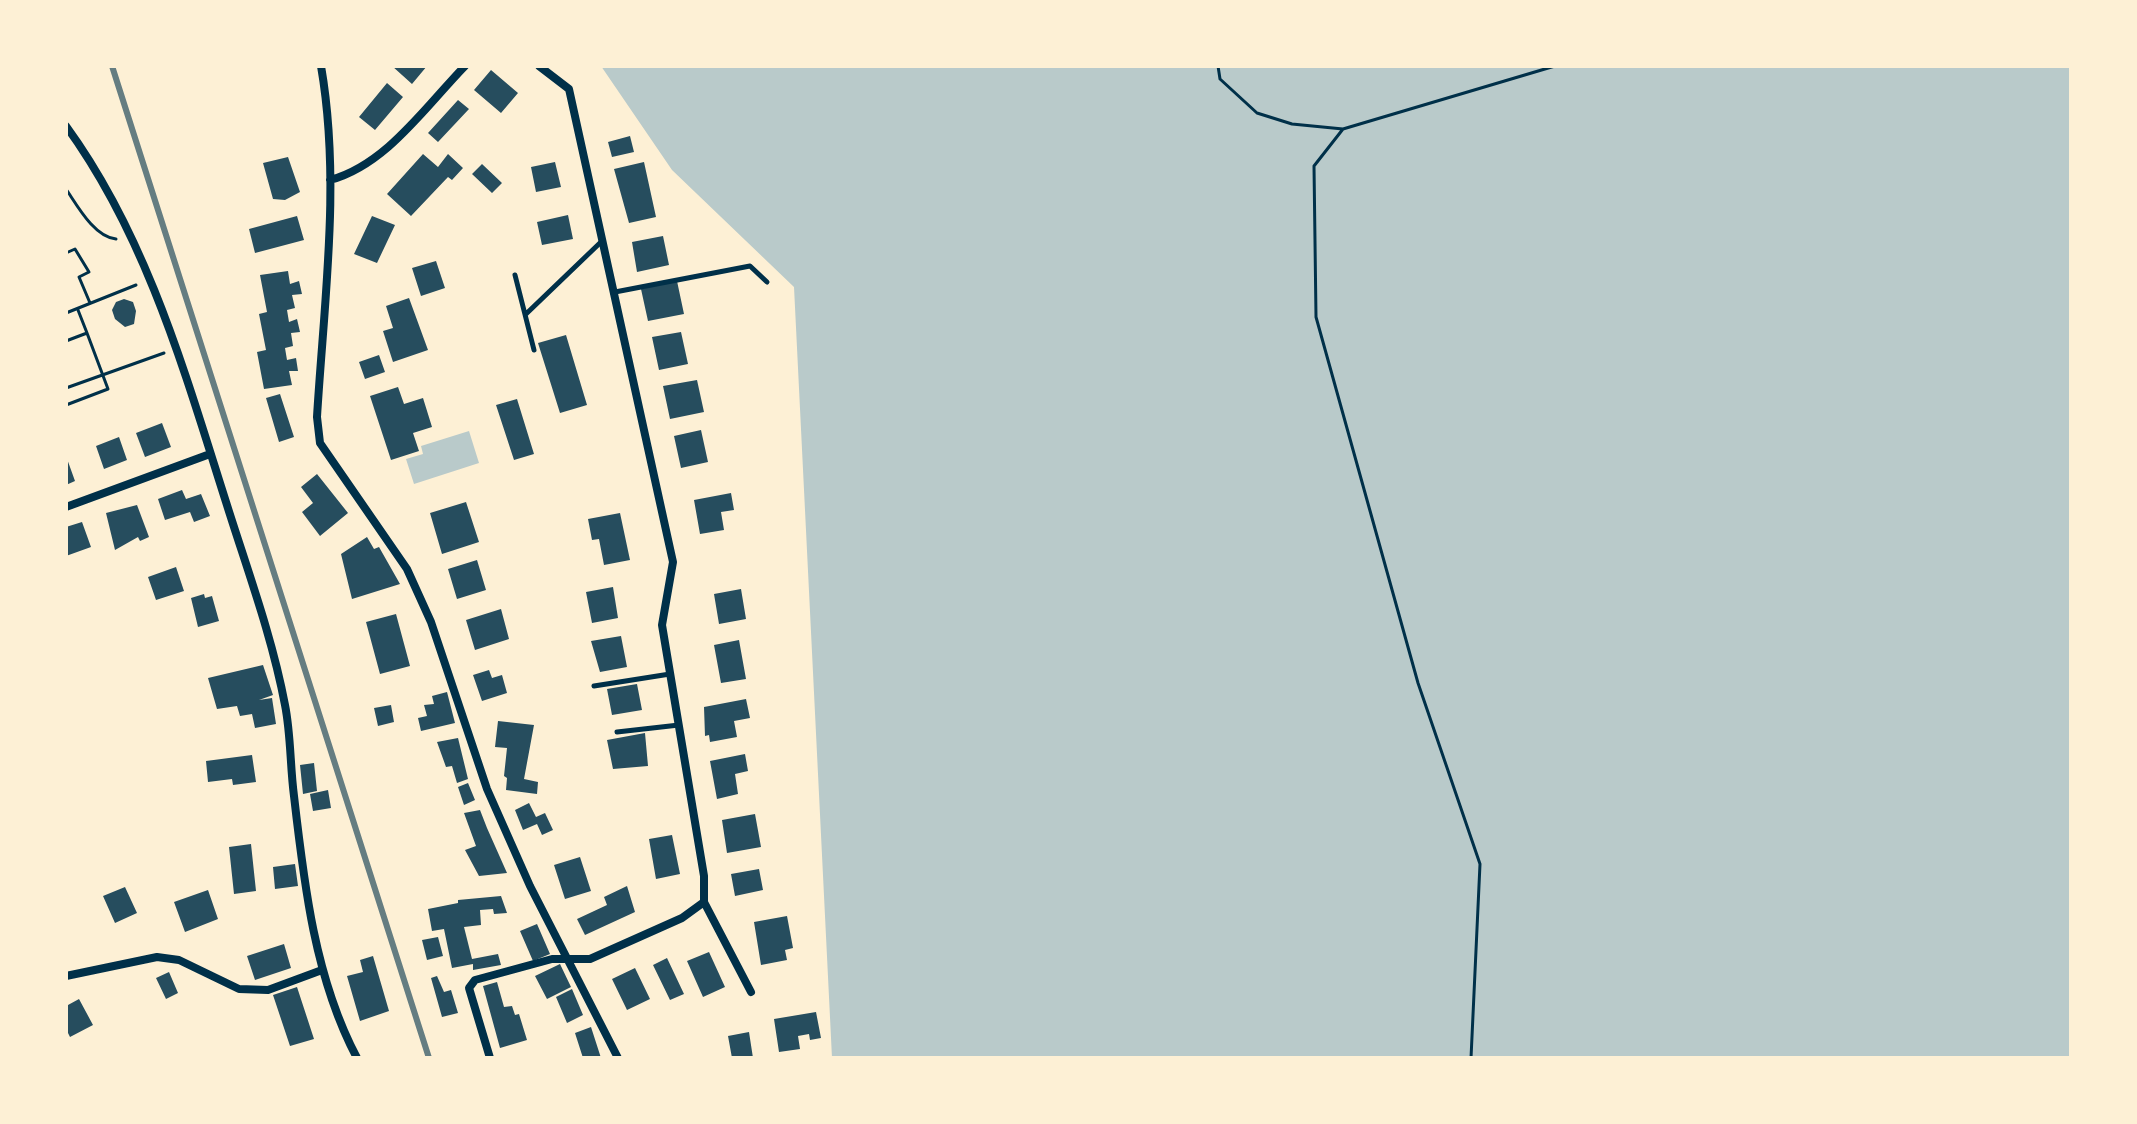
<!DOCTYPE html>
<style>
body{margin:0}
#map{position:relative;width:2137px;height:1124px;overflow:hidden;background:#fdf0d5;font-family:"Archivo Narrow",sans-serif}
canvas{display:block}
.frame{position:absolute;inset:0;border:68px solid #fdf0d5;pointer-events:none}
</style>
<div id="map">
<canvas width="2137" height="1124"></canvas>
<div class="frame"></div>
</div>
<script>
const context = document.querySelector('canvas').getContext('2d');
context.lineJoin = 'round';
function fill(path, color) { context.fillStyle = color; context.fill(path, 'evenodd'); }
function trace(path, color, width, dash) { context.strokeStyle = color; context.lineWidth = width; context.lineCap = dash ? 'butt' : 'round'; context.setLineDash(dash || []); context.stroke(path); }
fill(new Path2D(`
 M601,66H2071V1058H832L794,287L672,170Z
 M469,431L479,463L414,484L406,459L423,454L421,446Z`), '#b9caca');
fill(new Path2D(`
 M392,66H427L412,84Z
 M491,70L518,93L501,113L474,90Z
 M387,83L403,97L375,130L359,117Z
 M458,100L469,109L438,142L428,133Z
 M630,136L634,152L612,157L608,142Z
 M423,154L438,167L448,154L463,168L452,180L448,177L411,216L387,194Z
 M288,157L300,192L285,200L273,199L263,163Z
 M555,162L561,187L536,192L531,167Z
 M644,162L656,217L629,223L614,169Z
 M482,164L502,183L492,193L472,174Z
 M568,215L573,239L542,245L537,222Z
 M297,216L304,240L255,253L249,229Z
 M372,216L395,225L377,263L354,254Z
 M663,236L669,265L637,272L632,242Z
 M436,261L445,288L421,296L412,268Z
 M288,271L290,284L299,281L302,294L292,295L295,308L287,310L289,322L297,319L300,332L291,333L293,346L285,348L287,360L296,358L298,371H289L292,385L264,389L257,352L266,350L259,314L267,312L260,275Z
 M677,281L684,314L648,321L641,289Z
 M409,298L428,350L393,362L383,331L393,328L386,306Z
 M124,299L133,302L136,311L134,324L125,327L115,319L112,310L116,302Z
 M681,332L688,364L659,370L652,337Z
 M566,335L587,405L560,413L538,343Z
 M379,355L385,372L365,379L359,362Z
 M697,380L704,412L670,419L663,386Z
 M398,387L404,404L423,398L432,427L413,433L419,451L391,460L370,396Z
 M280,394L294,437L279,442L266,398Z
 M517,399L534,454L514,460L496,405Z
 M162,423L171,447L145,457L136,433Z
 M701,430L708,462L681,468L674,436Z
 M119,437L127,460L104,469L96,446Z
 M66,456L75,481L66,485Z
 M317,474L348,513L320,536L302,512L313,503L301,487Z
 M182,490L186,499L201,494L210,516L194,522L190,512L165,520L158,499Z
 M731,493L734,510L721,512L724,530L700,534L694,500Z
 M466,502L479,542L442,554L430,513Z
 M137,505L149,537L140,541L138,537L115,550L106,513Z
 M620,513L630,560L604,565L599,539L592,540L588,519Z
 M82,522L91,547L66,556V527Z
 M367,537L374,549L379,547L400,584L352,599L341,554Z
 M477,560L486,590L457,599L448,569Z
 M176,567L184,591L156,600L148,577Z
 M613,587L618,618L592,623L586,592Z
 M741,589L746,619L719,624L714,594Z
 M204,594L205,598L212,596L219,621L198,627L191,598Z
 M501,609L509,639L475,650L466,620Z
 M396,614L410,666L380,674L366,622Z
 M621,636L627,667L600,672L591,641Z
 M739,640L746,679L721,683L714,645Z
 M263,665L273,695L259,700L272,698L276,724L255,728L252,714L240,716L237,706L217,709L208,678Z
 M489,670L492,678L502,675L507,693L482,701L473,675Z
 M637,684L642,710L612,715L607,689Z
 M447,692L455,723L421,731L418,718L427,716L424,705L434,704L432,696Z
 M746,699L750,718L734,721L737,737L710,742L709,735L705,736L704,707Z
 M391,705L394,722L378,726L374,708Z
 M498,721L534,725L524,779L538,782L537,794L506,790L507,778L504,776L507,748L495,747Z
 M645,733L648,766L613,769L607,740Z
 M458,738L468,779L457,783L452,766L446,767L437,742Z
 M745,754L748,771L735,774L738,794L717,799L710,761Z
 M252,755L256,782L233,785L232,779L208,782L206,761Z
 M314,763L317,791L303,794L300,765Z
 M468,783L475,800L464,805L458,787Z
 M328,790L331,808L313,811L310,794Z
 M529,803L536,817L545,813L553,830L542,835L537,824L523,830L515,810Z
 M480,810L487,828L507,873L479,876L465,850L476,846L464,813Z
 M755,814L761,847L727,853L722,820Z
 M672,835L680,874L656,879L649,839Z
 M251,844L256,891L234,894L229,847Z
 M580,857L591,891L565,899L554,865Z
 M295,864L298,886L275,889L273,867Z
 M759,869L763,890L735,896L731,874Z
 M627,886L635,912L585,935L577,919L607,905L604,897Z
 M125,887L137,913L115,923L103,896Z
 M208,890L218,919L185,932L174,902Z
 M501,896L507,913L494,914L493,909L480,910L481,925L464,927L472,959L498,954L501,965L473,970V964L452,968L444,929L432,931L428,909L458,903V900Z
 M787,916L793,948L785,950L787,960L761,965L754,922Z
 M537,924L550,954L533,961L520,931Z
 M438,937L443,956L427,960L422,940Z
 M284,944L291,968L255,980L247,956Z
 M709,952L725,987L703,997L687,961Z
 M373,956L389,1011L360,1021L347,976L363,972L360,960Z
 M667,958L684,994L670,1000L653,965Z
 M560,964L571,987L547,999L535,976Z
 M635,968L650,999L627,1010L612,979Z
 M169,972L178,993L166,999L156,978Z
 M437,976L444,992L451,990L458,1013L442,1017L431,978Z
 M497,982L504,1007L512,1006L515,1015L519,1014L527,1040L500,1048L483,986Z
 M297,987L314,1039L290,1046L273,995Z
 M572,989L583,1015L567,1023L556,997Z
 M79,999L93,1025L70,1037L66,1029V1001L68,1005Z
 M816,1012L821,1038L810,1040L809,1034L798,1036L800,1049L779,1052L774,1019Z
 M591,1027L601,1058H583L575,1033Z
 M749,1032L753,1058H732L728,1036Z`), '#264d5e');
trace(new Path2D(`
 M1218,66L1220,79L1257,113L1292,124L1343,129L1555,66
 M1343,129L1314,166L1316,317L1418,683L1480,864L1471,1058
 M66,189C77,205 94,237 116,239
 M66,253L75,249L89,272L79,277L90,303
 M78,310L87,333
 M66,313L136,285
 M66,341L87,333L108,389L66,405
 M66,388L164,353`), '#003049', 3);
trace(new Path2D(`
 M515,275L534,350
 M615,292L750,266L767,282
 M526,314L602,241
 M594,686L670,674
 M617,732L679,725`), '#003049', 5);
trace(new Path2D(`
 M321,66C341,181 324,301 317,417L320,443L407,569L431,622L487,789L530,886L618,1058
 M66,126C147,237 185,373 226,502C247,569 272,636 285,705C291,735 290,766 294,796C304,884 315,979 357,1058
 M330,180C386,165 425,107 465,66
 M66,507L210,454
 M704,902L751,992
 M66,976L157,957L179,960L239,989L268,990L322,970
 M490,1058L469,988L475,980L552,959H590L682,918L704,902V876L662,625L673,562L569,89L539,66`), '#003049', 8);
trace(new Path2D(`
 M112,66L429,1058`), '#657d81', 6);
</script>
